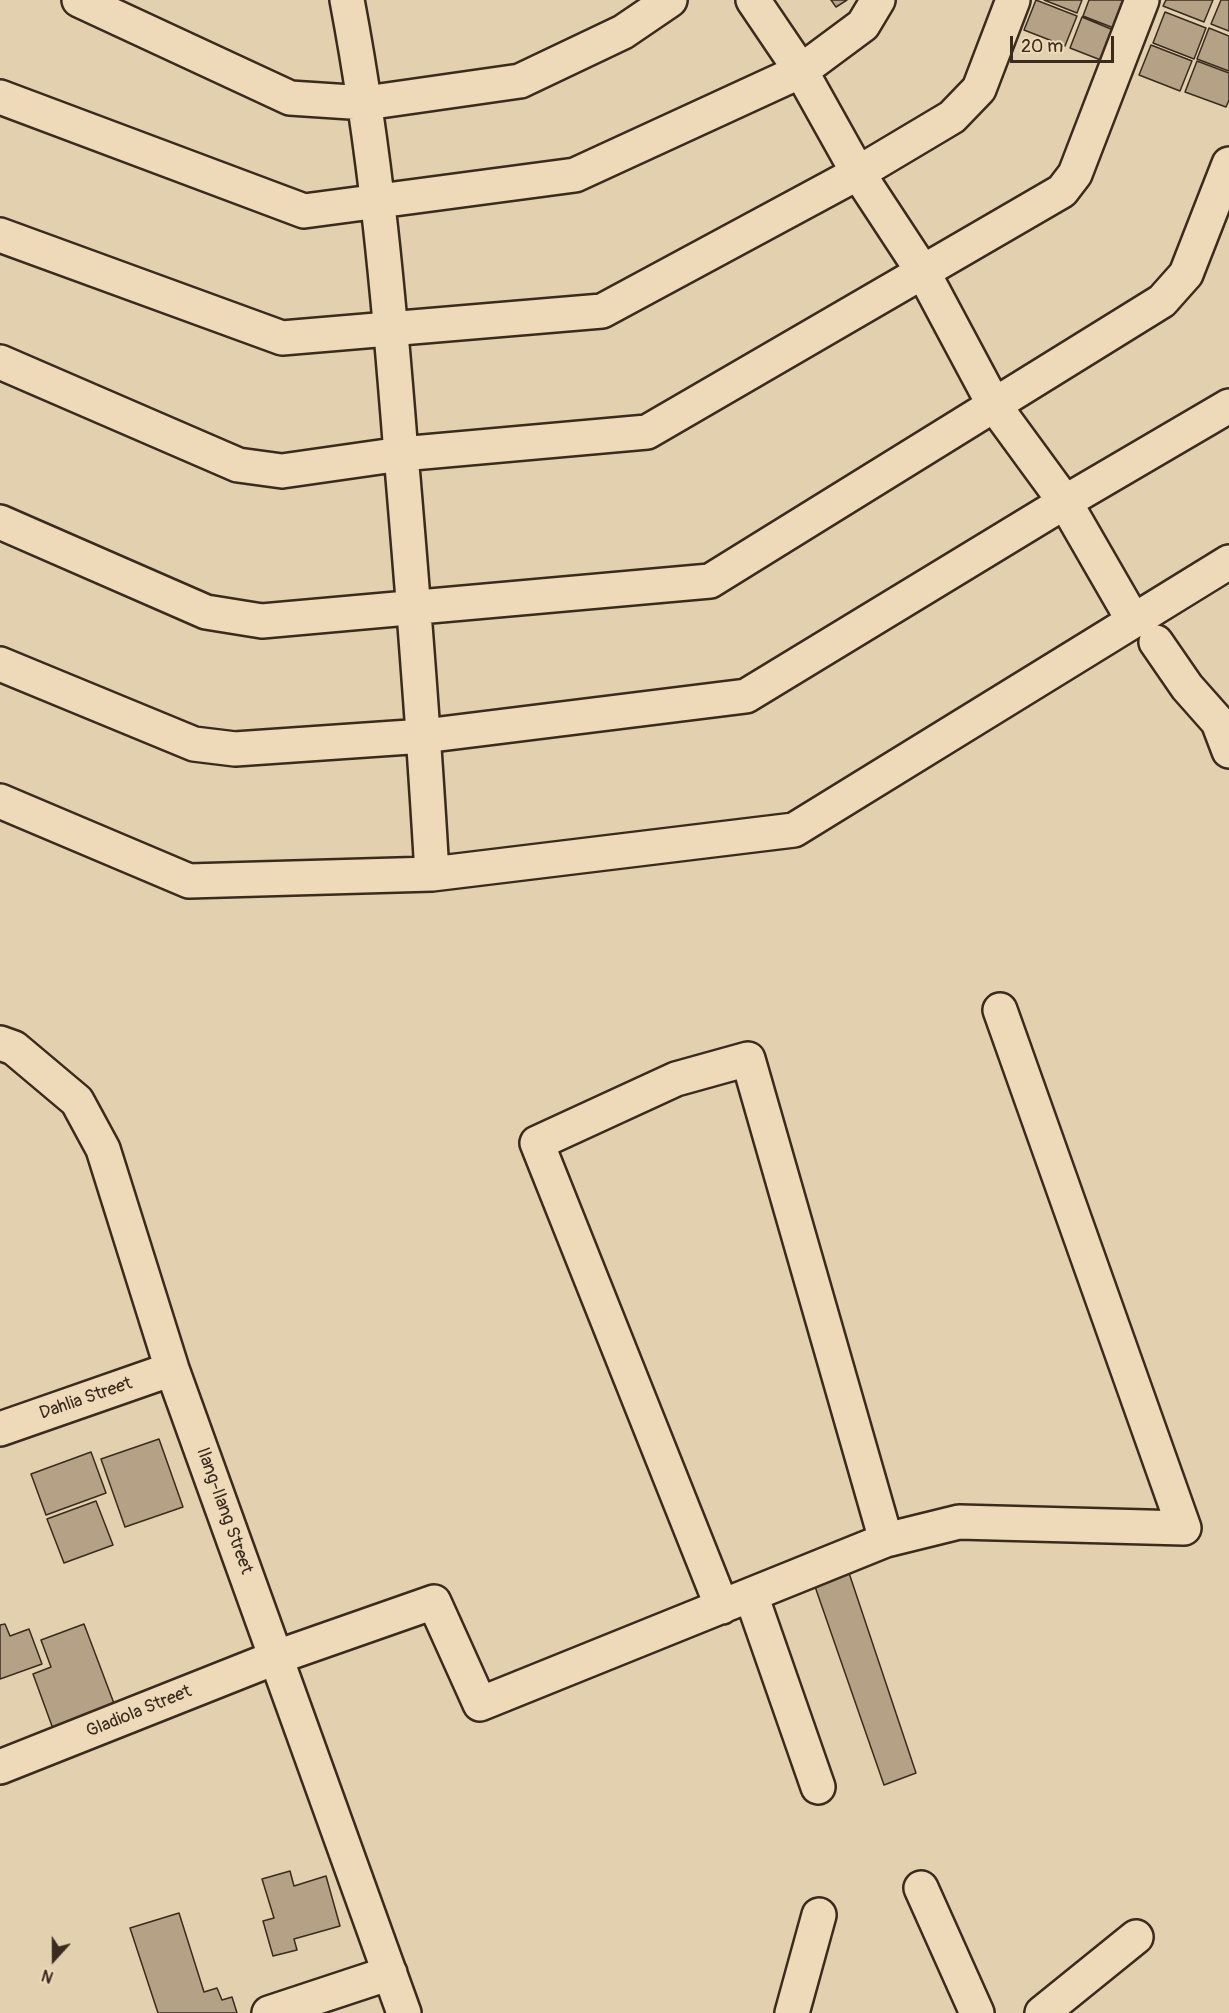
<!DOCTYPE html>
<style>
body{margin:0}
#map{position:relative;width:1229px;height:2013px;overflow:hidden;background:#e3d0af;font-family:Pangolin,sans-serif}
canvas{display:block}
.north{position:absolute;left:24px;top:1929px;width:60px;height:60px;-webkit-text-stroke:4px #eedab8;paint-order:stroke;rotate:201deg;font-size:16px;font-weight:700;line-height:24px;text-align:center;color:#3b2a1e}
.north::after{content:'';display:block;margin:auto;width:21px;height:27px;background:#3b2a1e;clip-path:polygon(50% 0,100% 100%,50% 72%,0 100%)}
.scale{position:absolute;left:1010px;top:36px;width:104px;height:27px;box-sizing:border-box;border:3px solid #3b2a1e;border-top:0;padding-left:8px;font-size:18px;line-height:21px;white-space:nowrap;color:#3b2a1e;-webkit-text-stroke:4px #eedab8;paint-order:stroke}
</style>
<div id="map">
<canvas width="1229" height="2013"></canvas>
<div class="north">N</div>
<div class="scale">20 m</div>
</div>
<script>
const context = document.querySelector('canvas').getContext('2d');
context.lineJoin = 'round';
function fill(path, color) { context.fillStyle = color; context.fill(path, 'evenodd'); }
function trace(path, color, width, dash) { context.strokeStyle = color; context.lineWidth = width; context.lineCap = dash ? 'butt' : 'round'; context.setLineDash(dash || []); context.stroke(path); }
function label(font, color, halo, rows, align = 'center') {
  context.font = font + ' Pangolin,sans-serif'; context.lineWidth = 5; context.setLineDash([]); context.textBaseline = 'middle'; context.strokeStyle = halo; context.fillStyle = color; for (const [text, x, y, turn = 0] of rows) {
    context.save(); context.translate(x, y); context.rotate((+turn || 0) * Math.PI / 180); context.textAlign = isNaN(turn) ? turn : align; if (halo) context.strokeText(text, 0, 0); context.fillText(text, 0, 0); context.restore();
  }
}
const building = new Path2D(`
 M831,0H847L836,7Z
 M1036,0L1077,16L1065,46L1024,30Z
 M1044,0H1082L1077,13Z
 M1089,0H1132L1124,32L1083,16Z
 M1166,0H1213L1204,22L1163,6Z
 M1221,0H1229V31L1211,24Z
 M1165,12L1206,28L1194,59L1153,43Z
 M1082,17L1123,34L1111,64L1070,48Z
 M1209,28L1229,36V71L1197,59Z
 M1151,45L1192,61L1180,91L1139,75Z
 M1197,61L1229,73V100L1226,107L1185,92Z
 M159,1439L183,1507L125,1527L101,1459Z
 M91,1452L106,1493L46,1515L31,1474Z
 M96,1501L113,1545L64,1563L47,1519Z
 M846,1564L916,1773L884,1785L811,1575Z
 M5,1624L10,1636L29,1629L42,1664L0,1679V1625Z
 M84,1624L118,1714L56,1737L33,1674L51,1667L41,1640Z
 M290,1871L294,1886L326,1876L340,1926L294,1939L297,1950L273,1956L263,1921L274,1918L262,1879Z
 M179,1913L204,1992L217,1988L222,2000L232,1997L237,2013H158L130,1928Z`);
fill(building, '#b4a186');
trace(building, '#3b2a1e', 1.5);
const minor = new Path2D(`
 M79,0L290,98L366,103L520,81L623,32L670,0
 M347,0C376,153 389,299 401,454C413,594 424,734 432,874
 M753,0L801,71L858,173L923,272L994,405L1065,502L1133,620
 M0,97L304,211L575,175L801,71L863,25L878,0
 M0,235L282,338L602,311L858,173L952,117L979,89L1013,0
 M0,362L238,465L282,471L401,454L647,432L1062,191L1075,174L1142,0
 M0,522L206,612L262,621L710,581L1162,301L1186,274L1229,164
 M1156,642L1187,687L1218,722L1229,751
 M0,664L194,744L235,749L424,736L746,696L1065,502L1229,406
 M0,801L189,881L432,874L794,830L1229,562
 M0,1043L14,1048L77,1101L103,1149L172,1369L404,2013
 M0,1429L172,1369
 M751,1595L818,1787
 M722,1607L537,1143L676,1079L748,1059L886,1540
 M0,1767L277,1657L434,1602L480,1704L886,1540L959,1522L1184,1528L1000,1010
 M921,1888L977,2013
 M269,2013L390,1973
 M792,2013L819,1915
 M1042,2013L1136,1937`);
trace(minor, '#3b2a1e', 38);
trace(minor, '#eedab8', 33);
label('18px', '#3b2a1e', '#eedab8', [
 ["Dahlia Street",86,1399,-19],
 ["Ilang-Ilang Street",224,1511,70],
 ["Gladiola Street",139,1712,-22]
]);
</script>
